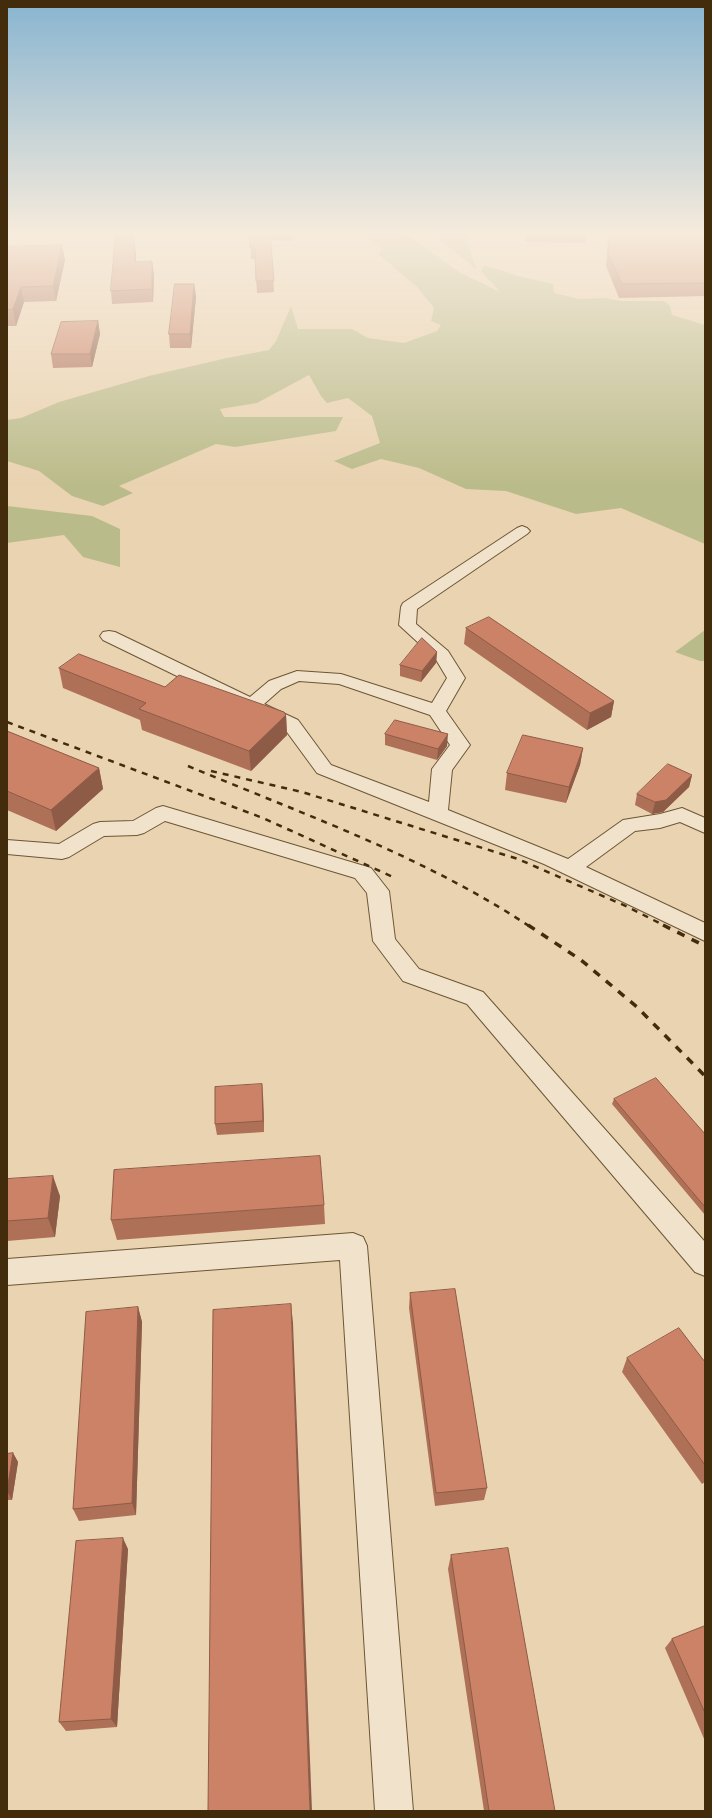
<!DOCTYPE html>
<style>
body{margin:0}
#map{position:relative;width:712px;height:1818px;overflow:hidden;background:#ead3b1;font-family:Vollkorn,serif}
canvas{display:block}
.frame{position:absolute;inset:0;border:8px solid #422c0b;pointer-events:none}
</style>
<div id="map">
<canvas width="712" height="1818"></canvas>
<div class="frame"></div>
</div>
<script>
const context = document.querySelector('canvas').getContext('2d');
context.lineJoin = 'round';
function fill(path, color) { context.fillStyle = color; context.fill(path, 'evenodd'); }
function trace(path, color, width, dash) { context.strokeStyle = color; context.lineWidth = width; context.lineCap = dash ? 'butt' : 'round'; context.setLineDash(dash || []); context.stroke(path); }
fill(new Path2D(`
 M368,233H404L459,272L500,292L481,271L484,265L518,276L553,284L554,293L579,299L605,298L621,301H664L670,306L672,315L705,325V544L621,508L576,514L506,491L466,489L419,468L381,459L352,469L334,461L380,443L372,416L348,398L327,403L321,396L309,375L257,403L220,409L224,417H343L336,431L235,447L216,444L119,486L133,493L103,506L72,496L39,471L7,461V420L21,418L59,402L149,376L227,358L269,350L276,341L291,306L298,329H352L368,338L404,343L437,331L441,325L431,321L434,308L418,288L379,255L382,249L365,237Z
 M431,233H464L476,269Z
 M7,506L92,516L120,529V567L83,557L64,535L7,543Z
 M705,630V661H700L675,652Z`), '#babb8a');
const minor = new Path2D(`
 M522,526L527,528L530,531L527,534L417,609L416,624L448,651L465,678L446,711L470,745L452,770L448,810L568,859L623,820L660,814L682,808L705,818V833L680,822L660,828L635,831L586,867L705,923V941L544,864L317,773L284,728L103,640L100,636L103,632L109,631L115,632L250,697L269,681L297,671L341,674L432,703L447,678L435,658L399,625L401,607L403,603L517,528ZM299,681L339,684L430,715L450,745L432,769L429,802L331,765L298,720L264,704L281,689Z
 M163,806L371,868L389,891L395,939L419,969L483,992L705,1242V1276L695,1272L467,1004L403,981L373,941L367,893L355,878L165,821L144,833L137,835L104,836L69,857L62,859L7,854V840L59,844L93,824L100,822L133,821L156,808Z
 M353,1233L363,1237L367,1246L413,1811H375L340,1260L7,1285V1259Z`);
trace(minor, '#6c5634', 2);
fill(minor, '#f1e2cc');
trace(new Path2D(`
 M7,722L263,818L393,877
 M188,766C303,814 425,857 529,926
 M211,771L302,792L518,859L628,907L665,926`), '#422c0b', 2.5, [6, 6]);
trace(new Path2D(`
 M528,925L581,960L637,1007L705,1076
 M663,925L705,946`), '#422c0b', 3.5, [8, 8]);
fill(new Path2D(`
 M134,233L136,262L154,274L153,302L112,304L111,291Z
 M250,233H295L291,241L271,240L274,292L257,293L255,259H251Z
 M524,233H586V235L585,243L526,242Z
 M609,233H705V296L619,298L606,266Z
 M7,247L65,260L56,301L24,302L16,326H7Z
 M194,284L196,297L191,348H170L169,334Z
 M98,321L100,334L92,367L53,368L51,354Z
 M466,628L614,701L611,717L587,730L464,644Z
 M437,652L436,663L421,682L400,676V665Z
 M59,668L165,687L286,715L287,735L251,771L142,730L140,720L63,688Z
 M7,731L99,768L103,789L56,831L7,810Z
 M385,734L447,746L437,760L385,745Z
 M583,748L580,765L566,803L505,790L507,773Z
 M692,775L689,787L663,812L652,814L635,805L637,794Z
 M263,1095L264,1132L217,1135L215,1124Z
 M614,1099L705,1134V1215L612,1104Z
 M7,1179L60,1196L55,1237L7,1241Z
 M324,1205L325,1224L117,1240L111,1220Z
 M410,1293L487,1488L484,1500L435,1506L409,1308Z
 M138,1307L142,1322L136,1515L79,1521L73,1509Z
 M627,1358L705,1362V1482L702,1484L622,1372Z
 M13,1453L18,1462L12,1500H7V1454Z
 M128,1549L117,1727L66,1731L59,1722Z
 M451,1555L555,1811H484L448,1569Z
 M705,1626V1741L665,1648L672,1639Z`), '#af7058');
fill(new Path2D(`
 M7,233H11L7,240Z
 M134,233L135,241L137,275L135,262Z
 M290,233H295L291,241Z
 M62,245L65,260L56,301L53,286Z
 M152,261L154,274L153,302L152,289Z
 M194,284L196,297L191,348L190,334Z
 M21,287L24,302L16,326L13,309Z
 M98,321L100,334L92,367L90,354Z
 M437,652L436,663L421,682L422,671Z
 M614,701L611,717L587,730L590,713Z
 M286,715L287,735L251,771L249,751Z
 M448,734L447,746L437,760L438,749Z
 M583,748L580,765L566,803L569,787Z
 M99,768L103,789L56,831L51,810Z
 M692,775L689,787L663,812L652,814L655,802Z
 M262,1084L263,1095L264,1132L263,1121Z
 M53,1176L60,1196L55,1237L48,1218Z
 M291,1304L293,1323L312,1811H310Z
 M138,1307L142,1322L136,1515L132,1503Z
 M13,1453L18,1462L12,1500L7,1491Z
 M123,1538L128,1549L117,1727L111,1719Z`), '#8e5b47');
const building = new Path2D(`
 M116,233H133L135,262L152,261V289L111,291Z
 M250,233H270L274,281H256L255,248H250Z
 M527,233H586V235L527,234Z
 M609,233H705V283L622,284L608,253Z
 M62,245L53,286L21,287L13,309L7,310V247Z
 M175,284H194L190,334H169Z
 M98,321L90,354H51L61,322Z
 M489,617L614,701L590,713L466,628Z
 M422,638L437,652L422,671L400,665Z
 M79,654L165,687L179,675L284,712L286,715L249,751L139,709L146,703L59,668Z
 M395,720L448,734L438,749L385,734Z
 M7,731L99,768L51,810L7,791Z
 M523,735L583,748L569,787L507,773Z
 M668,764L692,775L666,800L655,802L637,794Z
 M656,1078L705,1134V1207L614,1099Z
 M262,1084L263,1121L215,1124V1087Z
 M320,1156L324,1205L111,1220L114,1170Z
 M53,1176L48,1218L7,1221V1179Z
 M455,1289L487,1488L436,1493L410,1293Z
 M291,1304L310,1811H208L213,1310Z
 M138,1307L132,1503L73,1509L86,1312Z
 M679,1328L705,1362V1465L627,1358Z
 M13,1453L7,1491V1454Z
 M123,1538L111,1719L59,1722L76,1541Z
 M508,1548L555,1811H489L451,1555Z
 M705,1626V1713L672,1639Z`);
fill(building, '#cb8266');
trace(building, '#8e5b47', 1);
const sky = context.createLinearGradient(0, 0, 0, 487);
sky.addColorStop(0, '#88b5d0');
sky.addColorStop(0.48, '#f6ebdc');
sky.addColorStop(1, '#f6ebdc00');
context.fillStyle = sky;
context.fillRect(0, 0, 712, 487);
</script>
